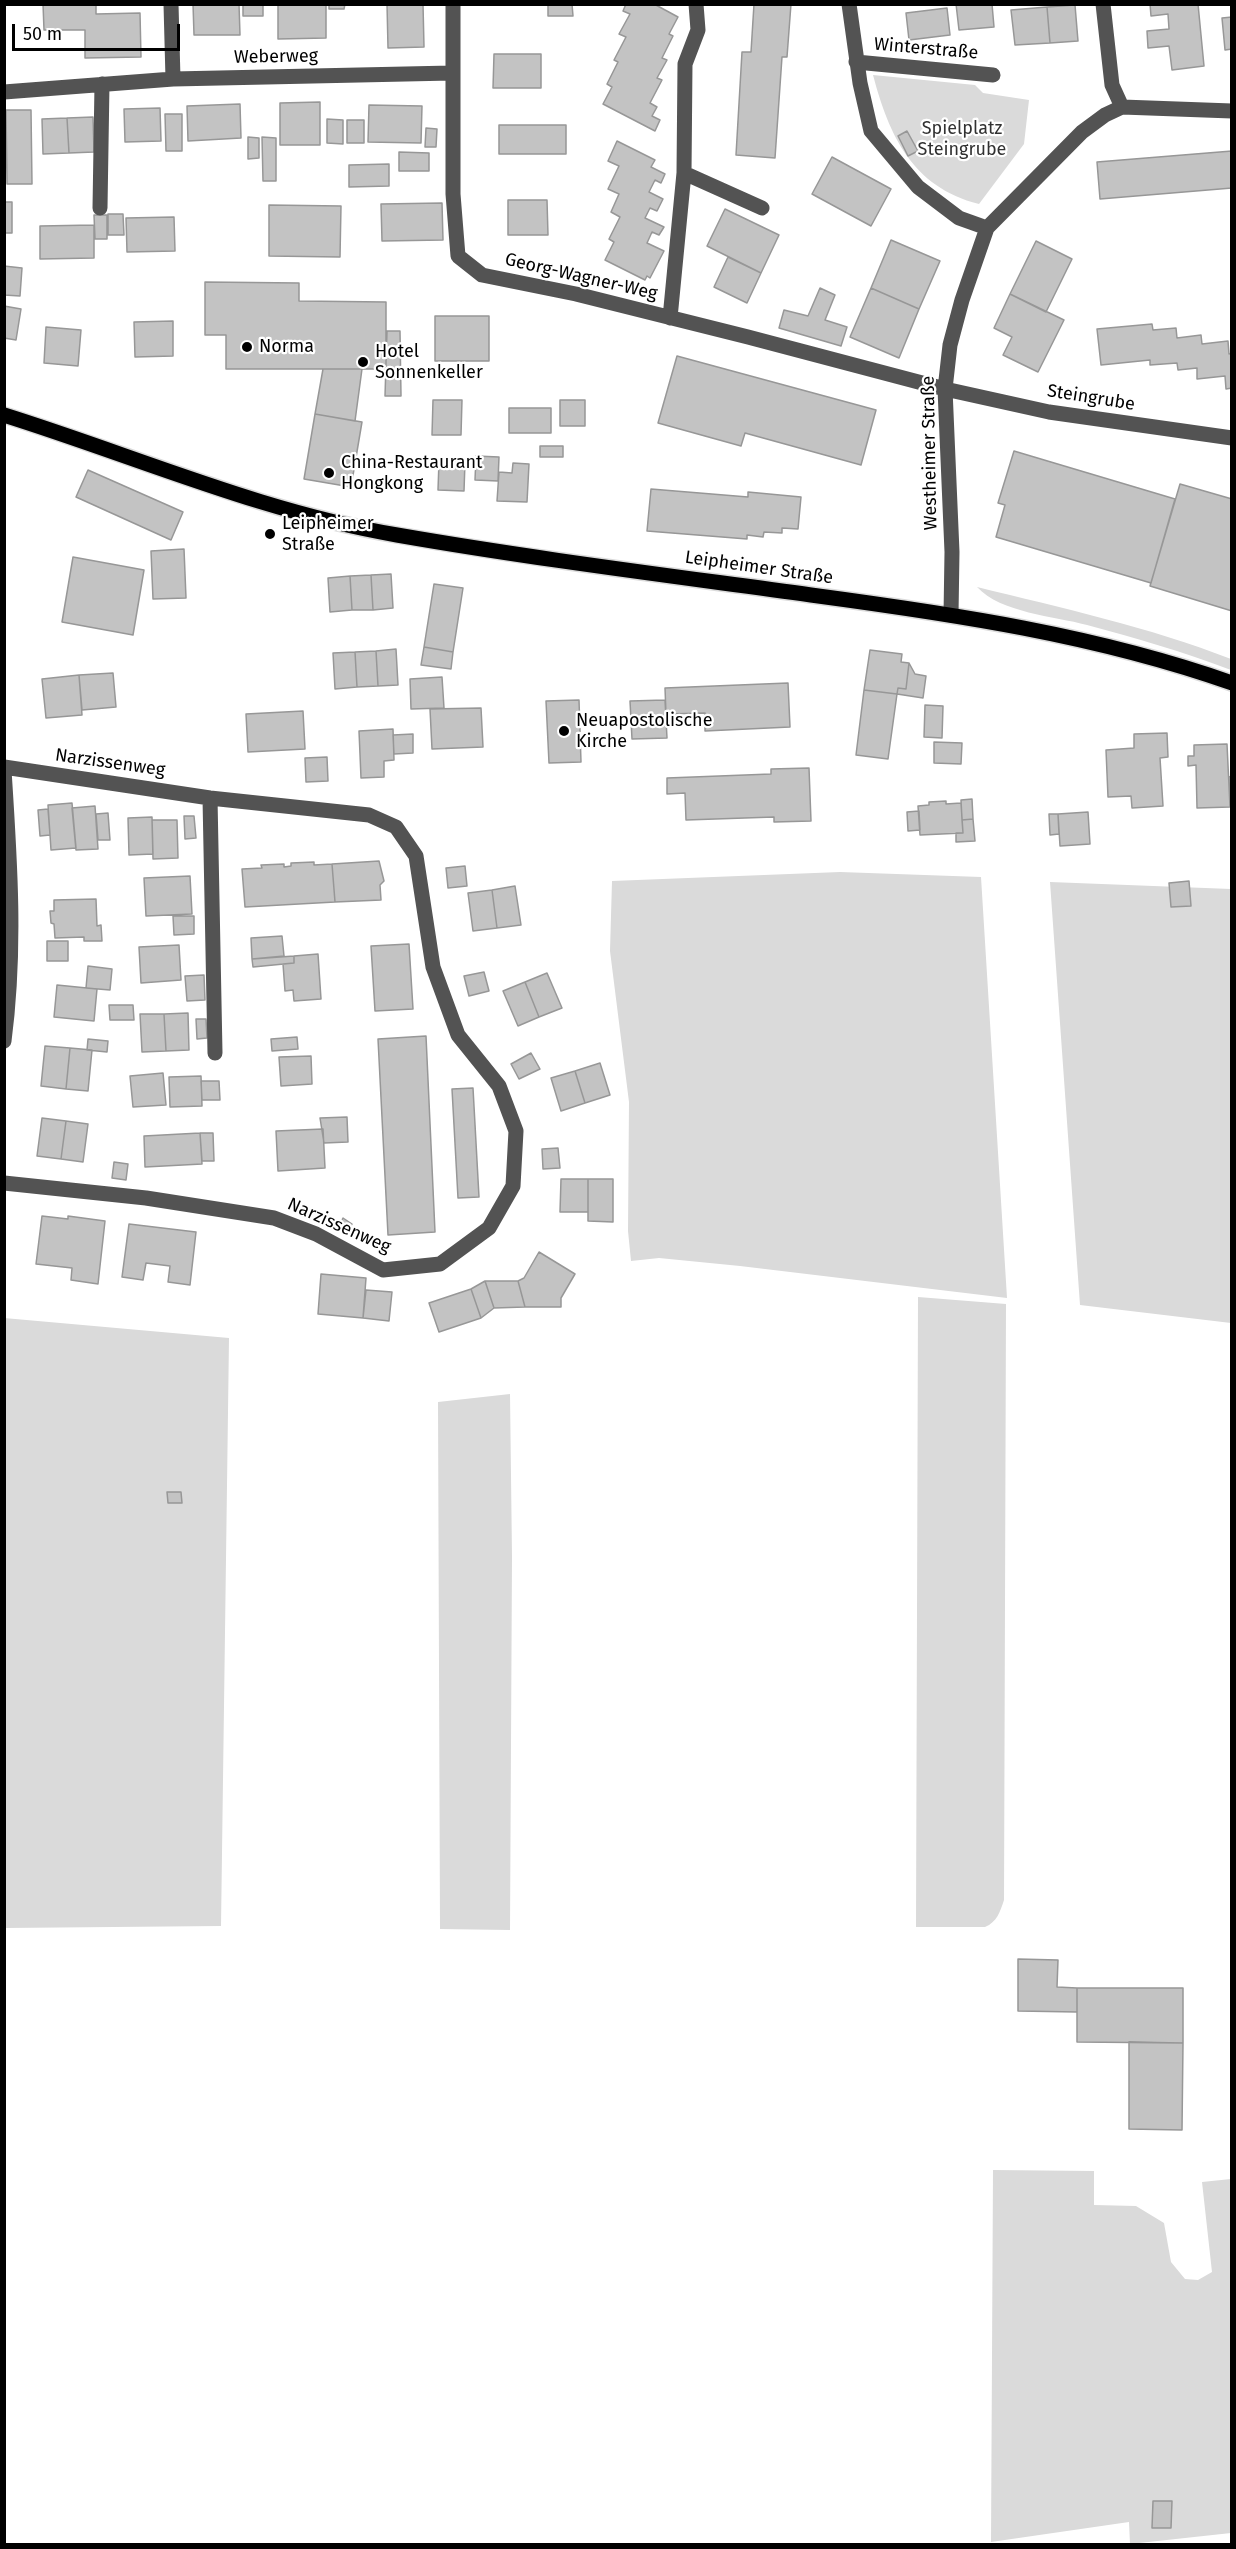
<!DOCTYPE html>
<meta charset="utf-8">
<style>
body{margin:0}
#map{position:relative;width:1236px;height:2549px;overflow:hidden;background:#fff;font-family:"Fira Sans",sans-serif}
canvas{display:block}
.frame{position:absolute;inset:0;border:6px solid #000;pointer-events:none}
.scale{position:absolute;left:12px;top:24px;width:168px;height:27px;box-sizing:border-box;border:3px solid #000;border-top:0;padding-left:8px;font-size:18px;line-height:21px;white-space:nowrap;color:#000;-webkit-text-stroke:4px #fff;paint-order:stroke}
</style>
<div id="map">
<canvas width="1236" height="2549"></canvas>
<div class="frame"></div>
<div class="scale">50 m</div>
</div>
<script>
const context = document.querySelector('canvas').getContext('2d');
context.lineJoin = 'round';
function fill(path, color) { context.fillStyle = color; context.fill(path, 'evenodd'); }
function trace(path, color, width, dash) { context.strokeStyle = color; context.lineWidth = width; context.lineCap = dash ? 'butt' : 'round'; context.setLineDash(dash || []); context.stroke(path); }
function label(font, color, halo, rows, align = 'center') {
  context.font = font + ' "Fira Sans",sans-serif'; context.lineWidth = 4.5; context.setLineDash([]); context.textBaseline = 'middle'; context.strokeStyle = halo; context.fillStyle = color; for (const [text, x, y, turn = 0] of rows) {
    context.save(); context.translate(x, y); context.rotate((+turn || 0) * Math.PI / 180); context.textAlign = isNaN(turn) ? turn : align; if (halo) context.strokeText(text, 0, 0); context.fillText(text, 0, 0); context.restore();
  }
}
fill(new Path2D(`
 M873,75L975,85L983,93L1029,100L1024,144L979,204C912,187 889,135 873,75Z
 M977,587C1062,608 1149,627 1231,659V670C1184,652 1136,638 1087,625C1054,616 1001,613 977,587Z
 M840,872L981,877L1007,1298L740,1266L659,1258L631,1261L628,1231L629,1102L610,951L612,881Z
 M1050,882L1231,889V1323L1080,1305Z
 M918,1297L1006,1304L1004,1900C1000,1912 997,1922 985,1927H916Z
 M4,1318L229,1338L221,1926L5,1928Z
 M510,1394L512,1557L510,1930L440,1929L438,1402Z
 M993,2170L1094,2171V2205L1136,2206L1164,2223L1171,2262L1185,2279L1198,2280L1212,2272L1202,2182L1231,2179V2533L1130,2544L1129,2522L991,2542Z`), '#dadada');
const building = new Path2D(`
 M43,4H96V14L140,13L141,57L85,58V30H44Z
 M193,4H239L240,35H194Z
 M243,4H263V16H243Z
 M278,4H326V38L278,39Z
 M329,4H345L344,9H329Z
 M387,4H423L424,47L388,48Z
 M572,4L573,16H548V4Z
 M626,4H654L678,17L669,34L673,36L662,58L667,60L657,78L662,80L650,103L657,107L652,116L660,120L655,131L603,104L612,87L607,84L618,62L614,60L626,37L619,34L630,14L623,11Z
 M754,4H791L787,57H782L775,158L736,155L742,52H751Z
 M956,4H992L994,27L959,30Z
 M1150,4H1198L1204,66L1172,70L1169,46L1148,48L1147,31L1169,29L1168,14L1151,16Z
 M1075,5L1078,41L1050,43L1047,7Z
 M1047,7L1050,43L1015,45L1011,10Z
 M947,8L950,35L909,40L906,13Z
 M1232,17V49L1225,50L1222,18Z
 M494,54H541V88H493Z
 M320,102V145H280V103Z
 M240,104L241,138L188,141L187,106Z
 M369,105L422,106L421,143L368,142Z
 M160,108L161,141L125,142L124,109Z
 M6,110H31L32,184H7Z
 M165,114H182V151H166Z
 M93,117L94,152L69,153L67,118Z
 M67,118L69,153L43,154L42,119Z
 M327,119L343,120V144L327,143Z
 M347,120H364V143H347Z
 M499,125H566V154H499Z
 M426,128L437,129L436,147H425Z
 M907,131L918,151L908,156L898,136Z
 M248,137L259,138V158L248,159Z
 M262,137L276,138V181H263Z
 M617,141L655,160L651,167L665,174L661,183L655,180L649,192L663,199L657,211L650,208L645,218L664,227L659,235L652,232L647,243L664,251L650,278L647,276L645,280L605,260L614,242L609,239L620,217L611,212L619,194L608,189L619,166L608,161Z
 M1232,151V188L1100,199L1097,162Z
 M399,152L429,153V171H399Z
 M832,157L891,189L871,226L812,194Z
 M389,164V186L349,187V165Z
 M508,200H547L548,235H508Z
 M4,202H12V233H4Z
 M442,203L443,240L382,241L381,204Z
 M269,205L341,206L340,257L269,256Z
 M725,209L779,235L761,273L707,246Z
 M108,214H123L124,235H108Z
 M94,215H107V239H95Z
 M174,217L175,251L127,252L126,218Z
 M94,225V258L40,259V226Z
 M891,240L940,261L919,309L871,288Z
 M1036,241L1072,259L1046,312L1010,294Z
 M728,257L761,273L747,303L714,287Z
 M4,266L22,268L20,296L4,295Z
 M205,282L299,283V301L386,302V369H226V335H205Z
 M820,288L835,295L825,320L847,327L841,346L779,328L784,310L808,316Z
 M871,288L919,309L899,358L850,337Z
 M1010,294L1064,320L1038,372L1003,355L1012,337L994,328Z
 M4,306L21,309L16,340L4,338Z
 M435,316H489V361H435Z
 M173,321V356L135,357L134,322Z
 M1152,324L1153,330L1176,328L1177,338L1201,335L1202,344L1228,341L1229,354L1232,353V388L1226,389L1225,376L1197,379V368L1178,370L1177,363L1150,365V360L1101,365L1097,329Z
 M46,327L81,330L78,366L44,363Z
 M387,331H400L401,396H385Z
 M677,356L876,410L861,465L745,433L741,446L658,423Z
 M323,369H362L355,421L315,414Z
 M433,400H462L461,435H432Z
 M560,400H585V426H560Z
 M509,408H551V433H509Z
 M315,414L362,422L351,487L304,479Z
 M540,446H563V457H540Z
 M1014,451L1175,499L1151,583L996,537L1005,505L998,503Z
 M476,456L499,457L498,481L475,480Z
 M439,461L465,462L464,491L438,490Z
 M513,463L529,464L527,502L497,501L499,472L512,473Z
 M88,470L183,512L171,540L76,497Z
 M1180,484L1232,499V611L1150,586Z
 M651,489L748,497V492L801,497L798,529L782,528V533L764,532L763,537L747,535V539L647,531Z
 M184,549L186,598L153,599L151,551Z
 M73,557L144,570L133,635L62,622Z
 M391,574L393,608L373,610L371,575Z
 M371,575L373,610H352L350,576Z
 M350,576L352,610L330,612L328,578Z
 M434,584L463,588L453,652L424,647Z
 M424,647L453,652L451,669L421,665Z
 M396,649L398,685L378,686L376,651Z
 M870,650L902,654L901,662L909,663L906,689L898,688L897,694L864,690Z
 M376,651L378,686L357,687L355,652Z
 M355,652L357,687L335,689L333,653Z
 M909,663L915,674L926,676L923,698L897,694L898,688L906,689Z
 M113,673L116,707L82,710L79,675Z
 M79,675L82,715L46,718L42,679Z
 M442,677L444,708L411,709L410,679Z
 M788,683L790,727L705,731V713L666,714L665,688Z
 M864,690L897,694L888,759L856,755Z
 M579,700L581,762L549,763L546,701Z
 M665,700L667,738L632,739L630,701Z
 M925,705L943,706L942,738L924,737Z
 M481,708L483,747L432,749L430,709Z
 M303,711L305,749L248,752L246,714Z
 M393,729L394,760L384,761V777L361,778L359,731Z
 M1167,733L1168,757L1160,758L1163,806L1132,808L1131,796L1108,797L1106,750L1134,748V734Z
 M413,734V753L394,754L393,735Z
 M934,742L962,743L961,764L934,763Z
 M1227,744L1230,807L1197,808L1196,765L1188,766V756H1194V745Z
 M327,757L328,781L306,782L305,758Z
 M809,768L811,821L774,822V817L686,820L685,793L667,794V778L771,774V769Z
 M1232,776V807H1230L1229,777Z
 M972,799L973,819L962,820L961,800Z
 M946,801V804L961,803L963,833L920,835L918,806L929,805V802Z
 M72,803L76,848L51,850L48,805Z
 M95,806L98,849L76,850L72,808Z
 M48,809L50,835L40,836L38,810Z
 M919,811L920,830L908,831L907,812Z
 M1088,812L1090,844L1060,846L1058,814Z
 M108,813L110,840H98L96,814Z
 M1049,814H1058L1059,834L1050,835Z
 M184,816H194L196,838L185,839Z
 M152,817L153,854L129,855L128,818Z
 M973,819L975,841L956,842V833H963L962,820Z
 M152,820H177L178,858L153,859Z
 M379,861L384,881L380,885L381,900L335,902L332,864Z
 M314,862V865L332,864L335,902L245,907L242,869L262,868L261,865L284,864V867L291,866V863Z
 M465,866L467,886L448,888L446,868Z
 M190,876L192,914L146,916L144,878Z
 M1189,881L1191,906L1171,907L1169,883Z
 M515,886L521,925L497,928L492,890Z
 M492,890L497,928L473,931L468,893Z
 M96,899L97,926L101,925L102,941H84V937L55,938L54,924L51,923L50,911H54V900Z
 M173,916H194V934L174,935Z
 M282,936L284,956L252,959L251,938Z
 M47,941H68V961H47Z
 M409,944L413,1009L375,1011L371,946Z
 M179,945L181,980L141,983L139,947Z
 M318,954L321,999L294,1001L293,990L285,991L283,964L294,963V956Z
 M294,956V963L253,967L252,959Z
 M88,966L112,969L110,990L86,988Z
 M484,972L489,991L469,996L464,976Z
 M547,973L562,1008L539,1017L525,982Z
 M204,975L205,1000L187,1001L185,976Z
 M525,982L539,1017L518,1026L503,991Z
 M57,985L97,989L94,1021L54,1017Z
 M109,1005H133L134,1020H110Z
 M188,1013L189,1050L166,1051L164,1014Z
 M140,1014H164L166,1051L142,1052Z
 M196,1019H206L207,1038L197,1039Z
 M426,1036L435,1232L388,1235L378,1039Z
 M297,1037L298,1049L272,1051L271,1039Z
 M88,1039L108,1041L107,1052L87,1050Z
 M45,1046L70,1048L66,1089L41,1086Z
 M70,1048L92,1050L88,1091L66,1089Z
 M531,1053L540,1069L519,1079L511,1064Z
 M311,1056L312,1084L281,1086L279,1057Z
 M600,1063L610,1095L585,1103L575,1071Z
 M575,1071L585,1103L561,1111L551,1078Z
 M163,1073L166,1105L133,1107L130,1076Z
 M201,1076L202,1106L170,1107L169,1077Z
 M201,1081H219L220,1100H202Z
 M473,1088L479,1197L458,1198L452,1089Z
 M347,1117L348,1142L324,1143L320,1118Z
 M42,1118L66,1121L61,1159L37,1156Z
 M66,1121L88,1124L83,1162L61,1159Z
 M323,1129L325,1168L278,1171L276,1131Z
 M200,1133L202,1164L145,1167L144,1136Z
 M200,1133H213L214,1161H202Z
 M558,1148L560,1168L543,1169L542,1149Z
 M114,1162L128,1164L126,1180L112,1178Z
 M561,1179H588V1212H560Z
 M588,1179H613V1222L588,1221Z
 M42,1216L68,1219V1216L105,1221L98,1284L71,1280L72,1268L36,1264Z
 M343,1218L352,1224L349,1229L340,1224Z
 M129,1224L196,1232L190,1285L168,1282L170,1266L146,1263L143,1280L122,1277Z
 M539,1252L575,1274L561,1298V1307H525L518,1281L524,1278Z
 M321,1274L366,1278L363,1318L318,1314Z
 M485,1281L494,1308L481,1318L471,1289Z
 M485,1281H518L525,1307L494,1308Z
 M471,1289L481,1318L439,1332L429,1303Z
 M366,1290L392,1292L389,1321L363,1318Z
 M167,1492H181L182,1503H168Z
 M1018,1959L1058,1960L1057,1987L1077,1988V2012L1018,2011Z
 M1077,1988H1183V2043L1077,2042Z
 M1129,2042L1183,2043L1182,2130L1129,2129Z
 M1153,2501H1172L1171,2528H1152Z`);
fill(building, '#c3c3c3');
trace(building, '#979797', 1.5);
const major = new Path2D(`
 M4,415C135,456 262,512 397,535C535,559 673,576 811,595C953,614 1096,635 1232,683`);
trace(major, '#dbdbdb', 18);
trace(new Path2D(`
 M171,4L173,79
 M453,4V194L458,256L482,275L576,294L748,337L945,389L1049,412L1232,438
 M849,4L860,83L871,131L918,187L959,218L987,228
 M1103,4L1112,85L1122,107
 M856,62L993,75
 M4,92L173,79L452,73
 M684,173L762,208
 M100,208L102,84
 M670,318L684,173L685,64L698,30L696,4
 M951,615L952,552L945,389L950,345L962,300L987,228L1082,132L1105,115L1122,107L1232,111
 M4,767L210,798L369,815L396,827L416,856L433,967L458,1035L499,1086L516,1131L513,1186L489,1228L440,1264L383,1270L316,1234L274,1218L146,1198L4,1183
 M4,770C10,861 16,950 4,1041
 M210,798L215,1053`), '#535353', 15);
trace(major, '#000', 15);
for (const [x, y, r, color] of [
 [247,347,6,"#000"],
 [363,362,6,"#000"],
 [329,473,6,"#000"],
 [270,534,6,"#000"],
 [564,731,6,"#000"]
]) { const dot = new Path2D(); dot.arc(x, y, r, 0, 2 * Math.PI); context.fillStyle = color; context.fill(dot); trace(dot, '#fff', 2); }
label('18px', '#000', '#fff', [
 ["Winterstraße",926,49,5],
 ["Weberweg",276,57,-1],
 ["Georg-Wagner-Weg",581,277,13],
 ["Steingrube",1091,398,9],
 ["Westheimer Straße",930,453,-91],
 ["Leipheimer Straße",759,568,8],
 ["Narzissenweg",110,763,8],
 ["Narzissenweg",339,1226,24]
]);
label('18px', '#313131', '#fff', [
 ["Spielplatz",962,129],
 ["Steingrube",962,150]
]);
label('18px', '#000', '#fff', [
 ["Norma",259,347],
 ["Hotel",375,352],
 ["Sonnenkeller",375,373],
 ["China-Restaurant",341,463],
 ["Hongkong",341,484],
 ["Leipheimer",282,524],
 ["Straße",282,545],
 ["Neuapostolische",576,721],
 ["Kirche",576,742]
], 'left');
</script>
